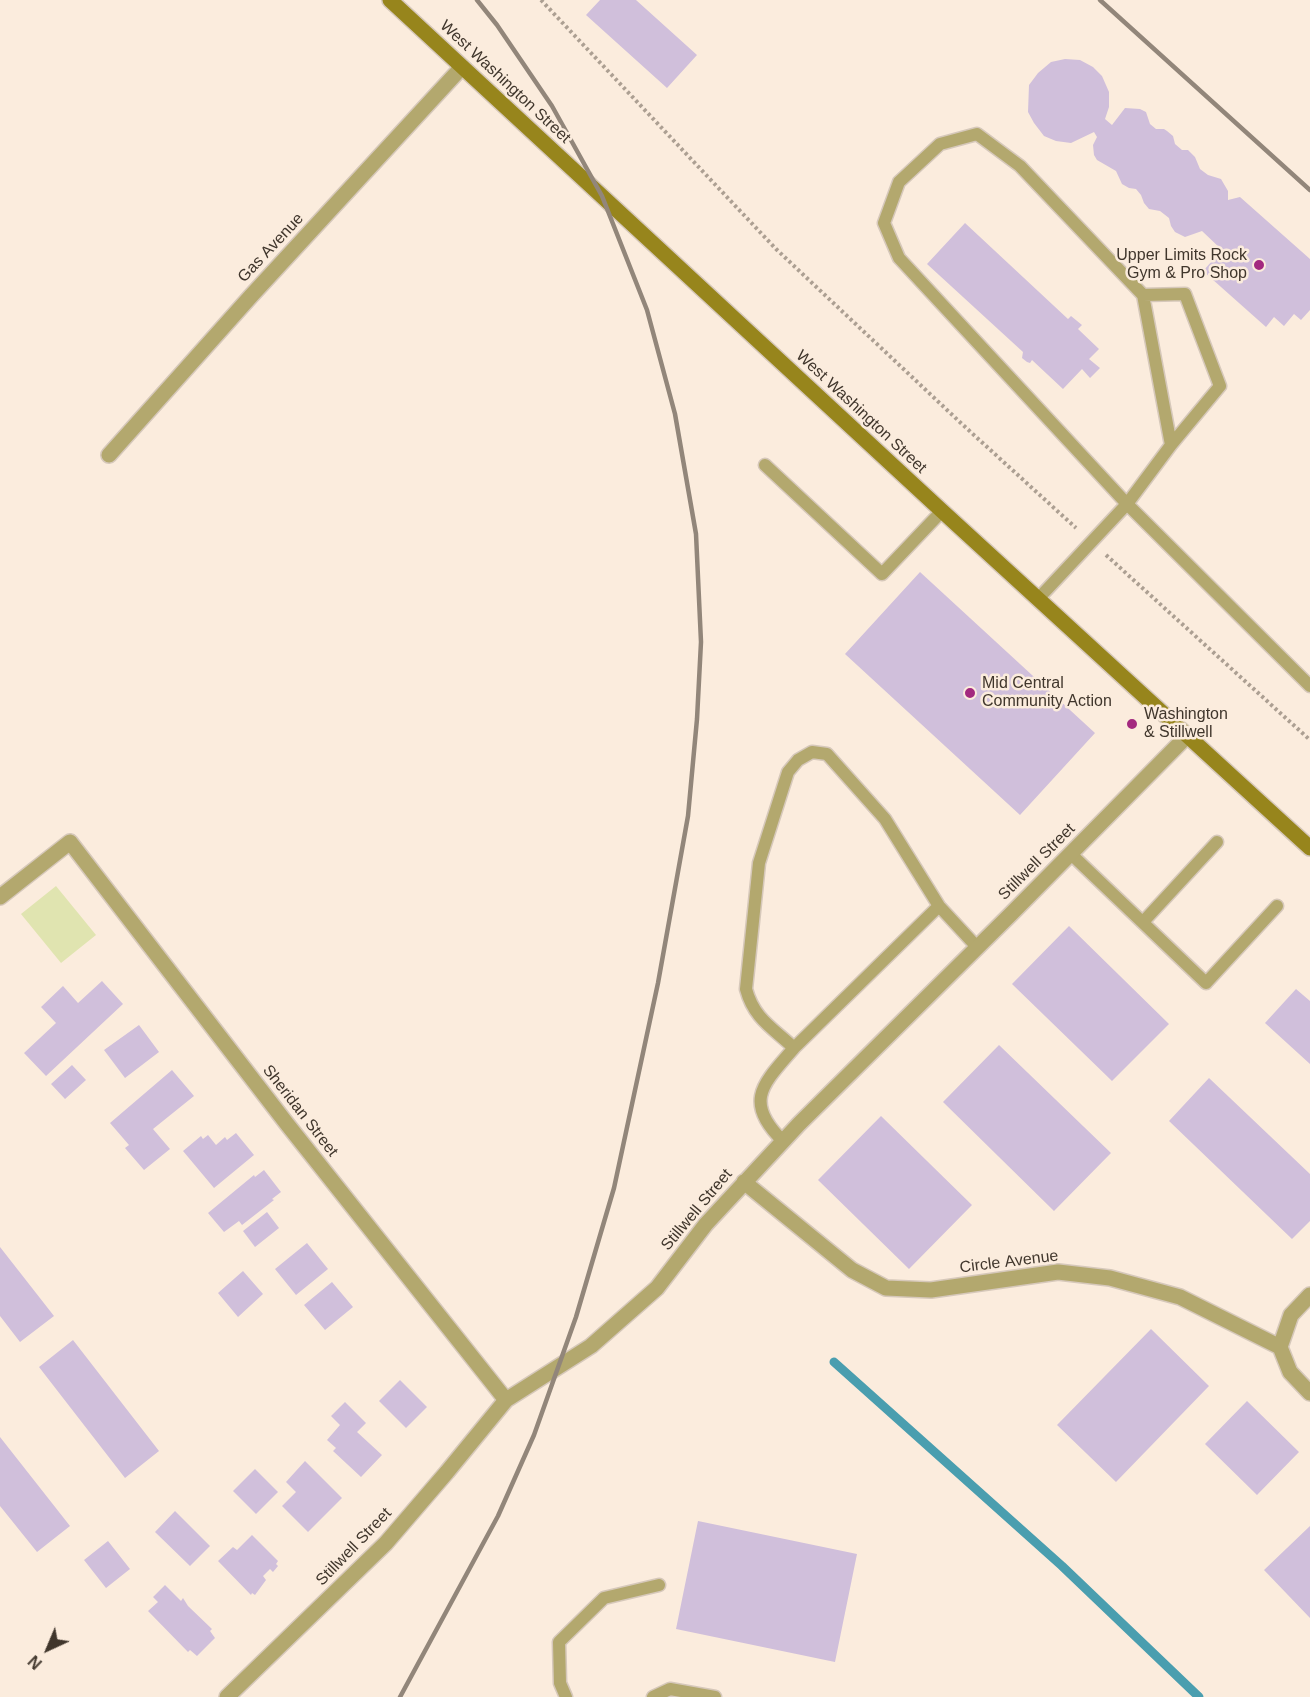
<!DOCTYPE html>
<style>
body{margin:0}
#map{position:relative;width:1310px;height:1697px;overflow:hidden;background:#fbecdd;font-family:Arial,sans-serif}
canvas{display:block}
.north{position:absolute;left:18px;top:1619px;width:60px;height:60px;-webkit-text-stroke:4px #fbecdd;paint-order:stroke;rotate:224deg;font-size:16px;font-weight:700;line-height:24px;text-align:center;color:#40362c}
.north::after{content:'';display:block;margin:auto;width:21px;height:27px;background:#40362c;clip-path:polygon(50% 0,100% 100%,50% 72%,0 100%)}
</style>
<div id="map">
<canvas width="1310" height="1697"></canvas>
<div class="north">N</div>
</div>
<script>
const context = document.querySelector('canvas').getContext('2d');
context.lineJoin = 'round';
function fill(path, color) { context.fillStyle = color; context.fill(path, 'evenodd'); }
function trace(path, color, width, dash) { context.strokeStyle = color; context.lineWidth = width; context.lineCap = dash ? 'butt' : 'round'; context.setLineDash(dash || []); context.stroke(path); }
function label(font, color, halo, rows, align = 'center') {
  context.font = font + ' Arial,sans-serif'; context.lineWidth = 5; context.setLineDash([]); context.textBaseline = 'middle'; context.strokeStyle = halo; context.fillStyle = color; for (const [text, x, y, turn = 0] of rows) {
    context.save(); context.translate(x, y); context.rotate((+turn || 0) * Math.PI / 180); context.textAlign = isNaN(turn) ? turn : align; if (halo) context.strokeText(text, 0, 0); context.fillText(text, 0, 0); context.restore();
  }
}
fill(new Path2D(`
 M56,886L96,935L61,963L21,914Z`), '#e0e4b0');
trace(new Path2D(`
 M834,1362L1062,1566L1199,1697`), '#4a9eaf', 9);
fill(new Path2D(`
 M600,0H636L697,55L667,88L586,15Z
 M1065,59L1080,60L1093,67L1102,76L1109,92V107L1105,119L1112,125L1125,108L1140,109L1146,112L1150,124L1156,129H1164L1167,131L1173,136L1175,144L1182,150H1188L1195,157L1200,169L1208,175L1221,179L1228,191V200L1240,197L1310,259V310L1301,320L1294,314L1284,326L1274,317L1266,327L1203,271L1222,250L1202,231L1185,237L1175,232L1171,226L1169,218L1160,211L1149,209L1144,203L1141,195L1136,189L1129,188L1122,184L1116,171L1097,160L1094,155L1093,145L1097,137L1094,132L1071,143L1056,141L1044,136L1034,123L1028,112L1029,85L1038,73L1051,62Z
 M965,223L1068,319L1071,316L1082,325L1078,329L1099,349L1089,359L1100,368L1090,378L1082,369L1063,389L1032,360L1030,363L1027,362L1022,358L1023,352L927,264Z
 M920,572L1095,733L1020,815L845,654Z
 M1069,926L1169,1024L1112,1081L1012,984Z
 M102,981L123,1004L46,1076L24,1053L56,1023L41,1007L63,986L78,1003Z
 M1296,989L1310,1001V1064L1265,1023Z
 M139,1025L159,1052L125,1078L104,1050Z
 M999,1045L1111,1153L1054,1211L943,1102Z
 M72,1065L86,1080L65,1099L51,1084Z
 M172,1070L194,1096L153,1129L170,1149L144,1170L125,1148L129,1145L110,1123Z
 M1209,1078L1310,1174V1221L1292,1239L1169,1121Z
 M881,1116L972,1205L909,1269L818,1180Z
 M236,1133L254,1155L214,1188L183,1151L201,1136L203,1139L208,1135L216,1145L225,1137L227,1140Z
 M264,1170L281,1192L272,1199L274,1200L242,1225L239,1221L224,1232L208,1213L254,1175L255,1177Z
 M267,1212L279,1228L255,1247L243,1231Z
 M307,1243L328,1269L296,1295L275,1269Z
 M0,1247L54,1316L20,1342L0,1316Z
 M243,1271L263,1294L238,1317L218,1293Z
 M332,1282L353,1307L325,1330L304,1305Z
 M1151,1329L1209,1386L1116,1482L1057,1425Z
 M73,1340L159,1451L125,1478L39,1367Z
 M400,1380L427,1407L406,1428L379,1401Z
 M1247,1401L1299,1452L1257,1495L1205,1444Z
 M345,1402L366,1423L357,1432L382,1455L361,1477L333,1451L336,1448L327,1440L340,1425L331,1416Z
 M0,1437L70,1526L37,1552L0,1506Z
 M305,1461L342,1498L308,1532L282,1506L296,1492L286,1482Z
 M255,1469L278,1492L256,1514L233,1491Z
 M175,1511L210,1546L190,1566L155,1532Z
 M698,1521L857,1554L835,1662L676,1629Z
 M1310,1526V1618L1264,1570Z
 M252,1535L278,1561L276,1564L278,1566L273,1572L270,1569L263,1576L266,1580L255,1595L252,1593L251,1595L218,1561L233,1547L237,1550Z
 M108,1541L130,1569L106,1588L84,1560Z
 M165,1585L181,1601L183,1598L188,1606L212,1629L210,1631L215,1638L197,1656L190,1650L188,1652L148,1611L158,1602L153,1597Z`), '#d0bfdb');
const lane = new Path2D(`
 M1143,295L1020,166L977,134L940,144L899,182L884,223L899,258L1127,504L1171,445L1143,295L1185,294L1220,386L1171,445
 M765,465L882,574L942,511
 M1038,599L1127,504L1310,686
 M1071,854L1206,983L1277,906
 M939,906L794,1048C773,1028 754,1019 746,989L759,863L788,772L798,760L812,752L827,754L885,819L939,906L977,947
 M1143,922L1217,842
 M783,1141C742,1101 764,1083 794,1048
 M566,1697L560,1683L559,1642L604,1598L659,1585
 M653,1697L670,1689L715,1697`);
const street = new Path2D(`
 M109,455L251,296L462,67
 M0,897L70,842L287,1124L506,1400
 M744,1182L852,1270L886,1288L931,1290L1058,1272L1110,1278L1180,1297L1280,1347L1290,1372L1310,1393
 M1280,1347L1291,1315L1310,1295
 M227,1697L386,1543L447,1472L506,1400L591,1346L657,1288L706,1224L799,1124L1011,914L1188,735`);
const secondary = new Path2D(`
 M390,0L942,511L1310,848`);
trace(lane, '#d6c8ba', 15);
trace(street, '#d6c8ba', 18);
trace(secondary, '#d6c8ba', 18);
trace(new Path2D(`
 M541,0L776,249L963,425L1076,528
 M1106,555L1310,740`), '#ac9f92', 4, [3, 3]);
trace(lane, '#b3a86e', 12);
trace(street, '#b3a86e', 15);
trace(secondary, '#97851c', 15);
trace(new Path2D(`
 M1100,0L1310,190
 M400,1697L498,1516L534,1435L576,1317L614,1188L658,983L688,816L697,719L701,642L696,534L675,414L647,310L602,196L552,106L497,25L477,0`), '#92867a', 4.5);
for (const [x, y, r, color] of [
 [1259,265,6,"#a3297f"],
 [970,693,6,"#a3297f"],
 [1132,724,6,"#a3297f"]
]) { const dot = new Path2D(); dot.arc(x, y, r, 0, 2 * Math.PI); context.fillStyle = color; context.fill(dot); trace(dot, '#fbecdd', 2); }
label('16px', '#40362c', '#fbecdd', [
 ["West Washington Street",505,82,43],
 ["Gas Avenue",271,248,-47],
 ["West Washington Street",861,412,43],
 ["Stillwell Street",1037,862,-45],
 ["Sheridan Street",300,1111,52],
 ["Stillwell Street",697,1210,-50],
 ["Circle Avenue",1009,1262,-7],
 ["Stillwell Street",354,1547,-46]
]);
label('16px', '#40362c', '#fbecdd', [
 ["Upper Limits Rock",1247,256,"right"],
 ["Gym & Pro Shop",1247,274,"right"],
 ["Mid Central",982,684],
 ["Community Action",982,702],
 ["Washington",1144,715],
 ["& Stillwell",1144,733]
], 'left');
</script>
